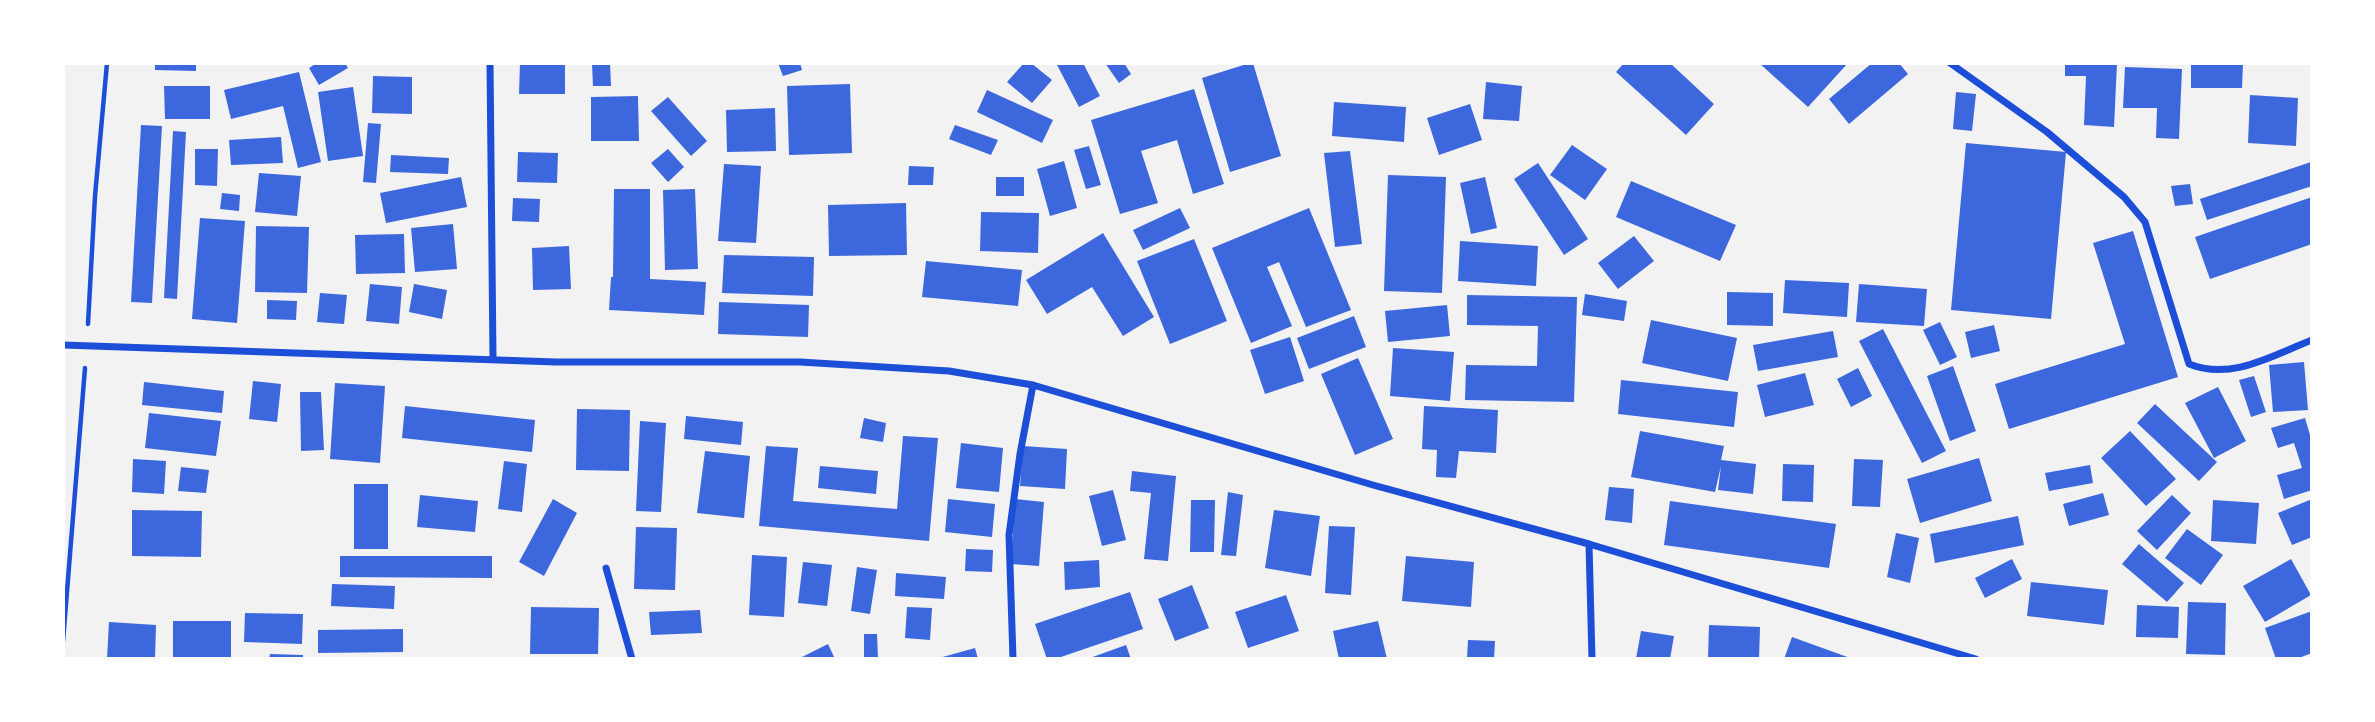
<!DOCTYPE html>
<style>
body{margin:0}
#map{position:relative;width:2375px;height:722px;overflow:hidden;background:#f2f2f2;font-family:"DejaVu Sans",sans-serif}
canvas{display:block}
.frame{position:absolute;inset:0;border:65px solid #fff;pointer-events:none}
</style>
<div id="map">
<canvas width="2375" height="722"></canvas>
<div class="frame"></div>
</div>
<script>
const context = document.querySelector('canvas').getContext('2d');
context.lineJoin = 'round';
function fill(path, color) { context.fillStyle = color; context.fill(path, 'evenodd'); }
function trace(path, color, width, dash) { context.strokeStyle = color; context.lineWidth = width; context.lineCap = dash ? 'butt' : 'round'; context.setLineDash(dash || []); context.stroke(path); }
fill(new Path2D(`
 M155,63H196V71L155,70Z
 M317,63H345L348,68L319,85L309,68Z
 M520,63H565V94H519Z
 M592,63H610L611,86H593Z
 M778,63H800L802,70L783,76Z
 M1024,63H1031L1052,80L1032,103L1007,82Z
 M1056,63H1083L1100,96L1079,107Z
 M1105,63H1124L1131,74L1119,83Z
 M1250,63H1253L1281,156L1230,172L1202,78Z
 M1624,63H1670L1714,104L1686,135L1616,72Z
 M1759,63H1848L1808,107Z
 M1872,63H1899L1908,74L1849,124L1829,99Z
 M2065,63H2117L2114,127L2084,125L2086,76H2065Z
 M2191,63H2243L2242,88H2191Z
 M2125,67L2182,69L2179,139L2156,138L2157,108H2123Z
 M299,72L321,162L298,168L283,106L231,119L224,90Z
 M373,76L412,77V114L372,113Z
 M1486,82L1522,86L1519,121L1483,119Z
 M850,84L852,153L789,155L787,86Z
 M164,86H210V119H165Z
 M353,87L363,156L328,161L318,92Z
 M1194,89L1224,184L1193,194L1177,140L1141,151L1158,203L1120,214L1091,120Z
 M987,90L1053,120L1042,143L977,112Z
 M1956,92L1976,94L1972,131L1953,129Z
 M2250,95L2298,98L2296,146L2248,143Z
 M638,96L639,141H591V97Z
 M668,97L707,141L691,156L651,111Z
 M1334,102L1406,107L1404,142L1332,136Z
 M1470,104L1482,140L1439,155L1427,118Z
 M775,108L776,151L727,152L726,110Z
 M368,123L381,124L376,183L363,182Z
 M141,125L162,126L152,303L131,302Z
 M955,125L998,140L991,155L949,139Z
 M173,131L186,132L177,299L164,298Z
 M281,137L283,163L231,165L229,140Z
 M1966,143L2066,152L2051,319L1951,310Z
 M1572,145L1607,169L1585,200L1550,175Z
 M1089,146L1101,185L1086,189L1074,150Z
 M195,149H218L217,186L195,185Z
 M668,149L684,167L668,182L651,163Z
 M1350,151L1362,244L1335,247L1324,153Z
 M518,152L558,153L557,183L517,182Z
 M391,155L449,158L448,174L390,172Z
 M1064,161L1077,208L1050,216L1037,169Z
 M2311,162L2312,186L2207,220L2200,199Z
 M1538,163L1588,239L1564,255L1514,179Z
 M724,164L761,166L756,243L718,241Z
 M909,166L934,167L933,185H908Z
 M259,173L301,176L297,216L255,212Z
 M1388,175L1446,177L1442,293L1384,291Z
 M461,177L467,207L386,223L380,193Z
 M996,177H1024V196H996Z
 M1485,177L1497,228L1471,234L1460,183Z
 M1631,181L1736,225L1720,261L1616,217Z
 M2190,184L2193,204L2175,206L2171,186Z
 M614,189H650V279L706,282L704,315L609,310L611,277H613Z
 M695,189L698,269L665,270L663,190Z
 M222,193L240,195L239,211L220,209Z
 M2312,197V244L2210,279L2195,237Z
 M513,198L540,199L539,222L512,221Z
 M906,203L907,255L829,256L828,205Z
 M1180,208L1190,228L1143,250L1133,230Z
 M1309,208L1351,310L1306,327L1279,262L1267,267L1292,326L1251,343L1212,248Z
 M981,212L1039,213L1038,253L980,251Z
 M200,218L245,221L237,323L192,319Z
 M453,224L457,269L415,272L411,228Z
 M256,226L309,227L307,293L255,292Z
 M2133,231L2178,377L2009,429L1995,384L2125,344L2093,243Z
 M1103,233L1154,317L1123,336L1092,287L1047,314L1026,280Z
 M404,234L405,273L356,274L355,235Z
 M1634,236L1654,261L1618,289L1598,263Z
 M1194,239L1227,321L1170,344L1137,261Z
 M1460,241L1538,246L1536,286L1458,281Z
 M569,246L571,289L533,290L532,248Z
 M724,255L814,257L813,296L722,293Z
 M926,261L1022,270L1018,306L922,297Z
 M1785,280L1849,283L1847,317L1783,313Z
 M370,284L402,287L399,324L366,321Z
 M414,284L447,290L442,319L409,312Z
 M1859,284L1927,289L1924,326L1856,322Z
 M1727,292L1773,293V326L1727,325Z
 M320,293L347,295L344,324L317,322Z
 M1585,294L1627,301L1624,321L1582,315Z
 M1467,295L1577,297L1574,402L1465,400L1466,365L1537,366L1538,326L1467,325Z
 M267,300L297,301L296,320L267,319Z
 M719,302L809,305L808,337L718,334Z
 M1447,305L1450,336L1388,342L1385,311Z
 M1354,316L1366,347L1309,369L1297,338Z
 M1651,320L1737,338L1728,381L1642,363Z
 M1940,322L1957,357L1940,365L1923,330Z
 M1994,325L2000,351L1971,358L1965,332Z
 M1883,329L1946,451L1922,463L1859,341Z
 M1833,331L1838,357L1758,371L1753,345Z
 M1290,337L1304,381L1265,394L1250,350Z
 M1393,348L1454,352L1450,401L1390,396Z
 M1358,358L1393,439L1355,455L1321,374Z
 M2304,362L2308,410L2273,412L2269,365Z
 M1953,366L1976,431L1950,441L1927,376Z
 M1858,368L1872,396L1851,407L1837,379Z
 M1805,373L1814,405L1765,417L1757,385Z
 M2254,376L2266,412L2251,417L2239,380Z
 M1621,380L1738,392L1734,427L1618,414Z
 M253,381L281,384L277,422L249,419Z
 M144,382L224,391L222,413L142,405Z
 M335,383L385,386L380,463L330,459Z
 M2218,387L2246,441L2214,458L2185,403Z
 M300,392H321L324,450L301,451Z
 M2155,404L2217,462L2199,481L2137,423Z
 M405,406L535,420L532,452L402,438Z
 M1424,406L1498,410L1496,453L1459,451L1456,478L1436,477L1437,450L1422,449Z
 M577,409L630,410L629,471L576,470Z
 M149,413L221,421L216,456L145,448Z
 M686,416L743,422L741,445L684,439Z
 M864,418L886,423L883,442L860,438Z
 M2305,418L2312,442V490L2284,499L2277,475L2302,468L2294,443L2278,448L2271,428Z
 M640,421L666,423L661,512L636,511Z
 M1640,431L1724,446L1721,460L1756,464L1753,494L1718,490L1721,466L1715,492L1631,477Z
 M2130,431L2176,479L2146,506L2101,458Z
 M903,436L938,438L929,541L759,526L766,446L798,448L793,501L897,509Z
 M961,443L1003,448L999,492L956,488Z
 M1023,446L1067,449L1065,489L1020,486Z
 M705,451L750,456L744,518L697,513Z
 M1979,458L1992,501L1920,523L1907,479Z
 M133,459L166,461L164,494L132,492Z
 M1854,459L1883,460L1880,507L1852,506Z
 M504,461L527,464L522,512L498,509Z
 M1783,464L1814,465L1813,502L1782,501Z
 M2090,465L2093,483L2049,491L2045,473Z
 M820,466L878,471L876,494L818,488Z
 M181,467L209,470L206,493L178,491Z
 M1132,471L1176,476L1168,561L1144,559L1151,493L1130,491Z
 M354,484H388V549H354Z
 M1609,487L1634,489L1632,523L1605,520Z
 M1113,490L1126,540L1102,546L1089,496Z
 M1228,492L1243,495L1236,556L1221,555Z
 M2103,493L2109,515L2069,526L2063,504Z
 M420,495L478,501L475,532L417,527Z
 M2172,495L2191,513L2157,550L2137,531Z
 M553,499L577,513L544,576L519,562Z
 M948,499L995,504L992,537L945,532Z
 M1015,499L1044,502L1039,566L1011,564Z
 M2312,499V537L2292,545L2278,513Z
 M1191,500H1215L1214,552H1190Z
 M2213,500L2259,503L2256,544L2211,541Z
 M1670,501L1836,524L1829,568L1664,545Z
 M132,510L202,511L201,557L132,556Z
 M1274,510L1320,516L1311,576L1265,568Z
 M2018,516L2024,545L1935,563L1930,534Z
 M1329,526L1355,527L1351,595L1325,593Z
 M636,527L677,528L675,590L634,589Z
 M2187,529L2223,555L2201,585L2165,558Z
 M1896,533L1919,538L1910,583L1887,577Z
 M2139,544L2184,583L2167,602L2122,564Z
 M966,549L993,550L992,572L965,571Z
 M752,555L787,557L784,617L749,615Z
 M340,556H492V578L340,577Z
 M1406,556L1474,562L1471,607L1402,601Z
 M2012,559L2022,579L1985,598L1975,578Z
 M2291,559L2311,595L2265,622L2243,586Z
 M1099,560L1100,587L1065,590L1064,562Z
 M803,562L832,565L827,606L798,603Z
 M857,567L877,570L870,614L851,611Z
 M896,573L946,577L944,599L895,596Z
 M2031,582L2108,590L2104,625L2027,616Z
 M332,584L395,586L394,609L331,606Z
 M1192,585L1209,628L1175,641L1158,599Z
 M1130,592L1143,629L1055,659H1047L1035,624Z
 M1286,595L1299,631L1248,648L1235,612Z
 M2188,602L2226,603L2225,655L2186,654Z
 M2137,605L2179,607L2178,638L2136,637Z
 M531,607L599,608L598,654H530Z
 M907,607L932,608L930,640L905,638Z
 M700,610L702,633L651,635L649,612Z
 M2312,611V653L2296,659H2276L2265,628Z
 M245,613L303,614L302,644L244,642Z
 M173,621H231V659H173Z
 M1378,621L1387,659H1339L1333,631Z
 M109,622L156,625L155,659H107Z
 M1709,625L1760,627L1759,659H1708Z
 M403,629V652L318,653V630Z
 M1641,631L1674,636L1670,659H1636Z
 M864,634H877L878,659H864Z
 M1792,637L1853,659H1784Z
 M1468,640L1495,641L1494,659H1467Z
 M828,644L835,659H798Z
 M1126,645L1131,659H1087Z
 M975,648L978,659H939V658Z
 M270,654L303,655V659H269Z`), '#3d67dc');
trace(new Path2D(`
 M88,324L95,196L107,63
 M63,641L85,368`), '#1d4ed8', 4.5);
trace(new Path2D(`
 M490,63L493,358
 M1950,63L2047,132L2124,197L2145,222L2189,364C2232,381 2273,355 2312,340
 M63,345L556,362H800L949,371L1033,385L1373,485L1589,544L1976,659
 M1589,544L1592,659
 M606,568L632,659
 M1013,659L1009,535L1020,454L1033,385`), '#1d4ed8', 7);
</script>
